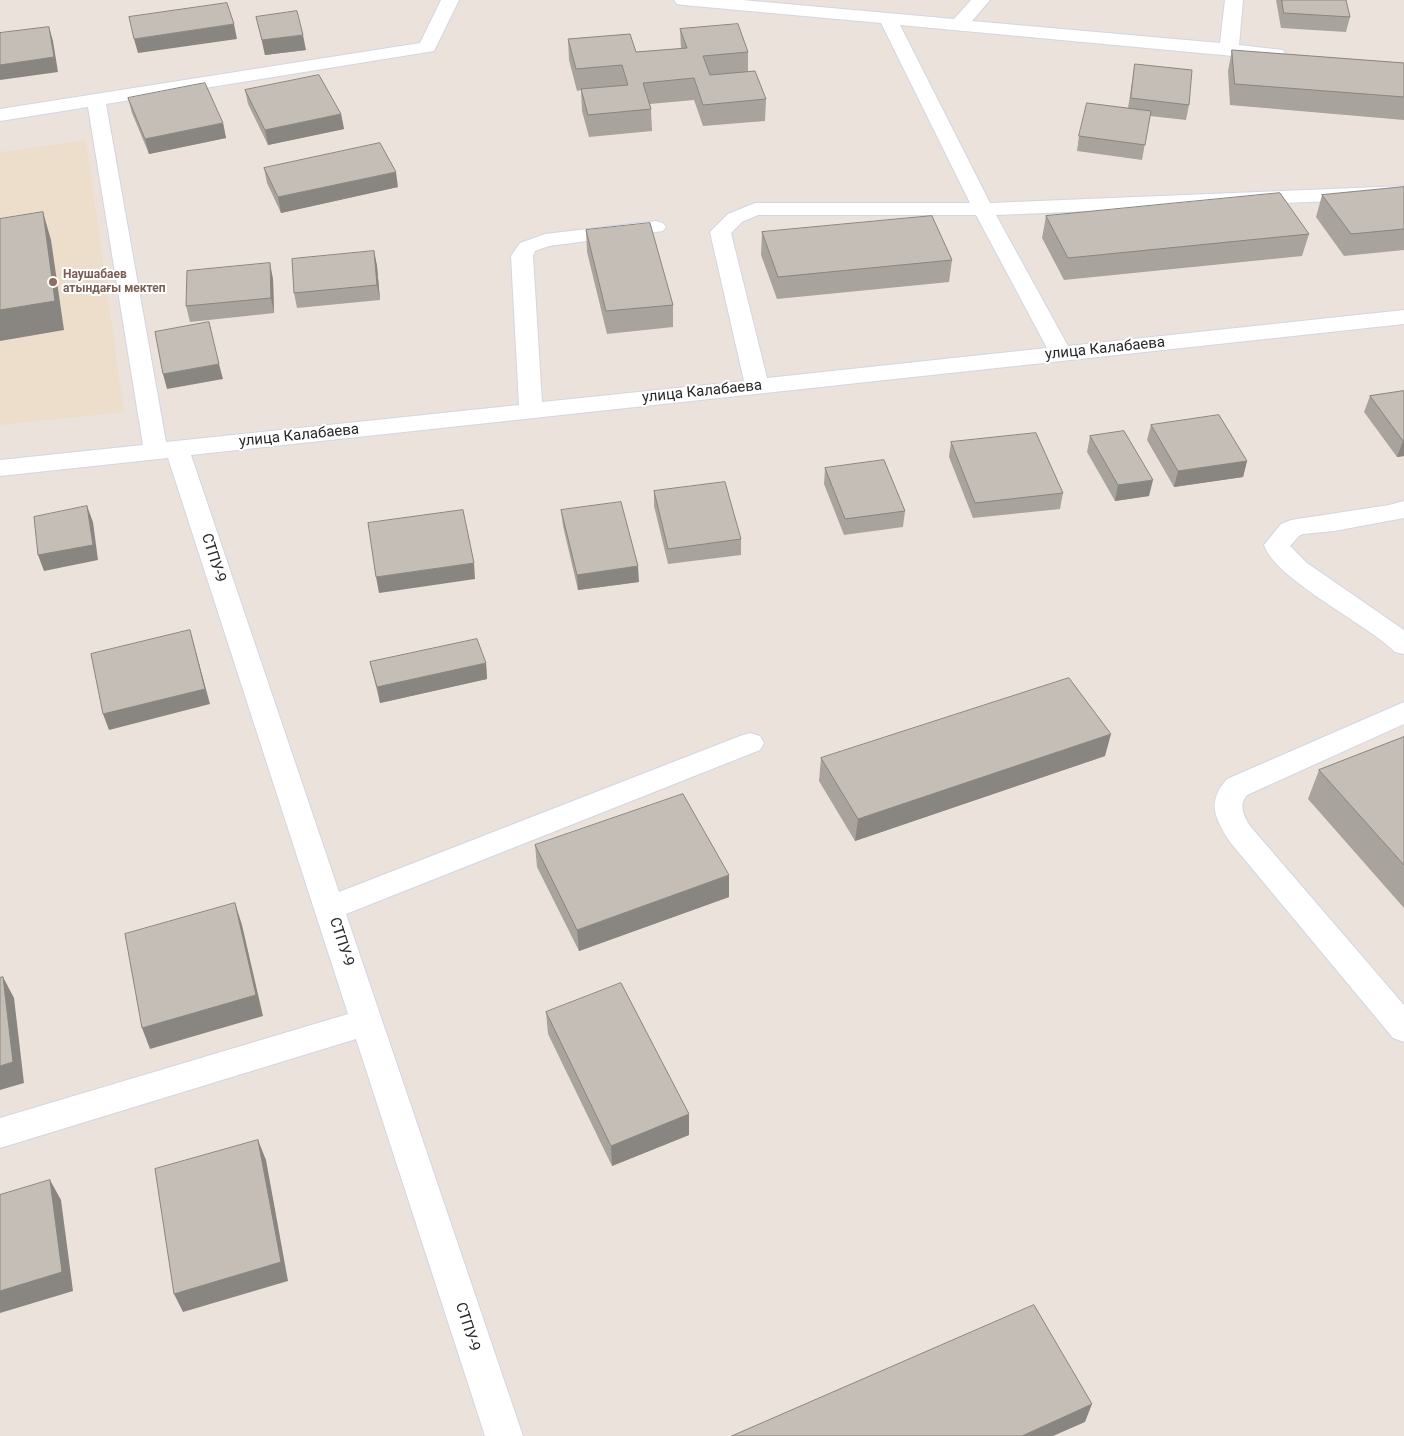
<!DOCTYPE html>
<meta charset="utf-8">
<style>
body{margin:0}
canvas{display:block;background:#ebe2db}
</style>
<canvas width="1404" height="1436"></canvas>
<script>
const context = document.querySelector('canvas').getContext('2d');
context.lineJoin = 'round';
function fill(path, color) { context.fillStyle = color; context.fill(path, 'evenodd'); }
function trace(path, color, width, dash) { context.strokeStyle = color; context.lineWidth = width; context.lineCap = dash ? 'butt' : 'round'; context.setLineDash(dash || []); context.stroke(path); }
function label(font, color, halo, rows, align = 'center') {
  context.font = font + ' Roboto,sans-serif'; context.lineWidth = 4; context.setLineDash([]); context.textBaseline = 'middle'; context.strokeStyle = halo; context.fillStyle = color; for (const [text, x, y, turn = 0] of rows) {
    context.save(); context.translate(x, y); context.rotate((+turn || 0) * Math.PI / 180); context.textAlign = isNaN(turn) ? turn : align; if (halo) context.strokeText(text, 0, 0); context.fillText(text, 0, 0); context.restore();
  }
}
fill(new Path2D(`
 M86,140L124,412L0,425V152Z`), '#eddecb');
const minor = new Path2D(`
 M441,0H459L434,51L106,104L166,442L519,405L511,256L520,243L545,234L656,221L663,223L666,227L663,231L549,246L535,251L533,256L542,402L744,381L710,232L728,214L755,203H970L881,23L683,5L677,4L674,0H742L954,19L971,0H990L972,21L1220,43L1225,0H1243L1239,45L1283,50L1285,54L1283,58L1276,60L900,25L990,203L1404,186V198L996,215L1068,346L1404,310V324L191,455L339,892L740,736L750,733L760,736L764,743L760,750L346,914L523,1436H485L356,1039L0,1148V1118L348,1014L168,458L0,476V460L143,445L88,107L0,121V109L420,43ZM758,215H976L1047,348L767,378L731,233L742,222Z
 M1404,501V518L1334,531L1303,534L1299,536L1290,546L1307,563L1404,630V654L1395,652C1366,623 1276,580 1264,545L1281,524L1291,520L1389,505Z
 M1404,702V724L1247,795C1238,805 1244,816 1250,826L1404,1005V1042L1393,1038L1230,842C1215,818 1206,803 1227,779Z`);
trace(minor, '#d1d6e2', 2);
fill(minor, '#fff');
fill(new Path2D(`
 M1276,0H1346L1350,17L1346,32L1281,28Z
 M256,17L306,50L265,55Z
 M680,29L748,52V71L766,99L765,121L703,126L694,100L650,104L651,109L652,131L589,137L582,111L581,90L577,91L569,60L568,39L636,52L681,49Z
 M1232,50L1404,63V120L1230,105L1228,71Z
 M1135,64L1189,105L1186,120L1150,116L1142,160L1077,151L1079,136L1128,108Z
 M245,90L341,114L344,129L268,145L248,104Z
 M128,98L223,123L226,138L149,154L132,113Z
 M264,168L398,187L281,213L267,183Z
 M1404,187V250L1344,256L1316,217L1322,195Z
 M1046,216L1309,234L1302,256L1064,280L1042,238Z
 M586,230L673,305V327L607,334L587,252Z
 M762,232L952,260L949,282L777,299L761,255Z
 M374,251L377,266L380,300L297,308L294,293Z
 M273,279L274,313L190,322L186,306Z
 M1404,391V456L1397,457L1364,412L1370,396Z
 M1151,425L1247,461L1243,477L1174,487L1147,440Z
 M1090,436L1149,496L1115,501L1087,452Z
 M951,442L1063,493L1060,509L973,518L949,457Z
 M825,468L905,511L903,527L844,535L824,484Z
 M654,491L741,539V555L668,564L654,506Z
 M561,510L639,582L578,590L563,526Z
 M370,662L486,663L487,679L380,703Z
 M1404,737V908L1308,799L1319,770Z
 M1105,756L855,841L819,781L821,758Z
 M535,845L729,875V897L579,951L537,867Z
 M546,1012L689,1135L612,1166L548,1034Z`), '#a9a39d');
fill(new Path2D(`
 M234,24L237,39L138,53L134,39Z
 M49,27L53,41L58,72L0,80V65Z
 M303,35L306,50L265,55L262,40Z
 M341,114L344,129L268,145L265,130Z
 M223,123L226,138L149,154L145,139Z
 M396,172L398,187L281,213L278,197Z
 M43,212L51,240L64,330L0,341V310Z
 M374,251L377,266L380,300L377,285Z
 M270,263L273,279L274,313L271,298Z
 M219,364L223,379L167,389L163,374Z
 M1403,441H1404V456L1397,457Z
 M1247,461L1243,477L1174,487L1178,471Z
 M1153,480L1149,496L1115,501L1118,485Z
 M87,506L93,522L98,560L44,571L38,555Z
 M474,563L475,579L379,593L376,577Z
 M638,566L639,582L578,590L577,575Z
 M190,630L210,704L109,730L103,714Z
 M486,663L487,679L380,703L377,687Z
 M1111,734L1105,756L855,841L858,819Z
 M729,875V897L579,951L577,930Z
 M235,903L242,925L263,1016L150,1049L142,1028Z
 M3,977L14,998L24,1083L0,1090V1066Z
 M689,1114V1135L612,1166L611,1146Z
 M258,1140L266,1160L288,1281L183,1312L174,1294Z
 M50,1180L61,1200L73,1291L0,1313V1291Z
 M1092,1404L1085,1422L1053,1436H1022Z`), '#898580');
const building = new Path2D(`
 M1282,0H1346L1350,17L1284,13Z
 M227,3L234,24L134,39L129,17Z
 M297,11L303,35L262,40L256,17Z
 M738,24L748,52L703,56L710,75L755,71L766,99L703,105L694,78L643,83L651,109L588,115L581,89L628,85L622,65L576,69L568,39L630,34L636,52L687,48L680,29Z
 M49,27L54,57L0,65V33Z
 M1232,50L1404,63V97L1235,84Z
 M1135,64L1192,70L1189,105L1131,98Z
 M319,75L341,114L265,130L245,90Z
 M205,83L223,123L145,139L128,98Z
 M1087,103L1151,111L1145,145L1079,136Z
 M380,143L396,172L278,197L264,168Z
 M1404,187V229L1351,234L1322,195Z
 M1280,193L1309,234L1068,258L1046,216Z
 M43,212L55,301L0,310V219Z
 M932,216L952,260L778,277L762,232Z
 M650,223L673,305L606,311L586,230Z
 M374,251L377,285L294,293L292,259Z
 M270,263L271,298L186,306L187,271Z
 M209,322L219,364L163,374L155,332Z
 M1404,391V441H1403L1370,396Z
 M1219,415L1247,461L1178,471L1151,425Z
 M1124,431L1153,480L1118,485L1090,436Z
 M1036,433L1063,493L975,503L951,442Z
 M884,460L905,511L845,519L825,468Z
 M725,482L741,539L668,549L654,491Z
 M621,502L638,566L577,575L561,510Z
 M87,506L93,545L38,555L34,517Z
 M463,510L474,563L376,577L368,523Z
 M190,630L205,689L103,714L91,654Z
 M477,639L486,663L377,687L370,662Z
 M1069,678L1111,734L858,819L821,758Z
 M1404,737V865L1319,770Z
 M683,794L729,875L577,930L535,845Z
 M235,903L256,995L142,1028L125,934Z
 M3,977L13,1062L0,1066V978Z
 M621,983L689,1114L611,1146L546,1012Z
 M258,1140L281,1262L174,1294L155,1169Z
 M50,1180L62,1272L0,1291V1195Z
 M1034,1305L1092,1404L1022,1436H732Z`);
fill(building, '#c4beb7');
trace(building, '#898580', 1);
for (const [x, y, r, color] of [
 [53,282,5,"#8d6e63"]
]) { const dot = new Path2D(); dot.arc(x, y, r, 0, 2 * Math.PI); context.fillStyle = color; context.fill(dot); trace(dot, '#fff', 2); }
label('bold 12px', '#785e54', '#fff', [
 ["Наушабаев",63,275],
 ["атындағы мектеп",63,289]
], 'left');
label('15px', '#292929', '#fff', [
 ["улица Калабаева",1105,349,-6],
 ["улица Калабаева",702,392,-6],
 ["улица Калабаева",299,436,-6],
 ["СТПУ-9",213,558,72],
 ["СТПУ-9",341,942,72],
 ["СТПУ-9",467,1327,72]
]);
</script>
